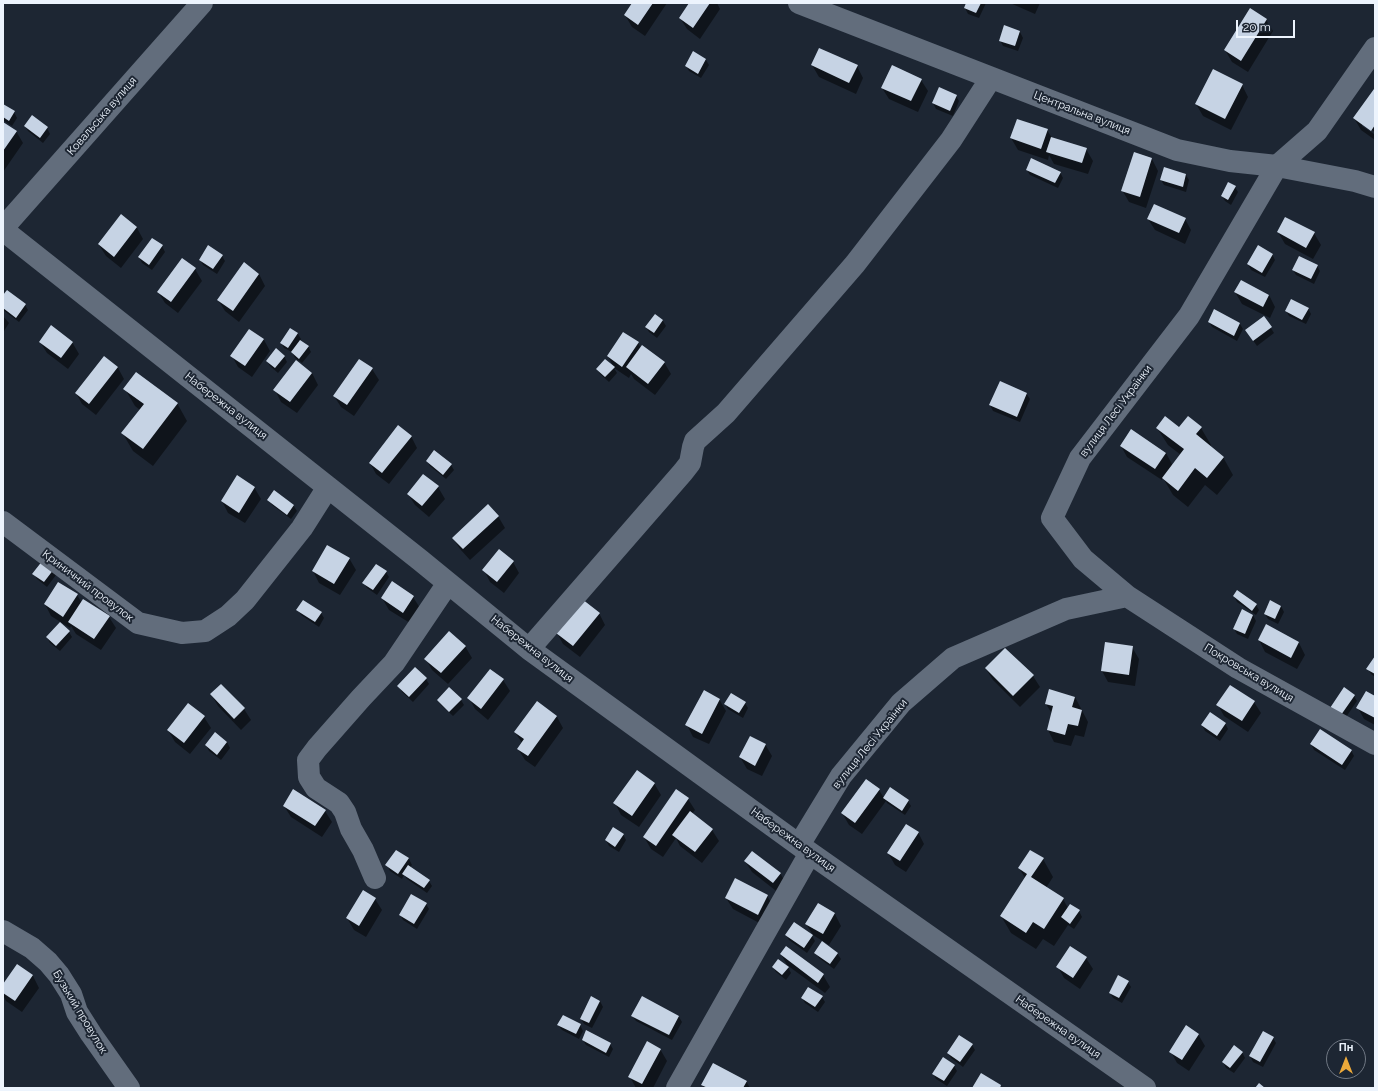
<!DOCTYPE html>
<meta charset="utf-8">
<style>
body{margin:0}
#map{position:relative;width:1378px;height:1091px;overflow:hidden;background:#1d2633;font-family:Raleway,sans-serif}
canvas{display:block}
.frame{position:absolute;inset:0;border:4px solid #edf4fd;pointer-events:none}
.north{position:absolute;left:1326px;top:1039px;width:40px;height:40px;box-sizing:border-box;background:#1d2633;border:1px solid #707884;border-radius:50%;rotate:0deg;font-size:11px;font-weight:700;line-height:16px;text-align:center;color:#edf4fd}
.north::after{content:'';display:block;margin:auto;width:14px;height:18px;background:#eca93a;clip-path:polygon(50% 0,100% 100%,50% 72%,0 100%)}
.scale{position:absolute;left:1236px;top:20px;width:59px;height:18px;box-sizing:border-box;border:2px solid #edf4fd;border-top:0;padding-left:5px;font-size:12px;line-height:14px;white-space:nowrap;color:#edf4fd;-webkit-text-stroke:3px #1d2633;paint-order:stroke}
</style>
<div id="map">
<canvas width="1378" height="1091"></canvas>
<div class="frame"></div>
<div class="north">Пн</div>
<div class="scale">20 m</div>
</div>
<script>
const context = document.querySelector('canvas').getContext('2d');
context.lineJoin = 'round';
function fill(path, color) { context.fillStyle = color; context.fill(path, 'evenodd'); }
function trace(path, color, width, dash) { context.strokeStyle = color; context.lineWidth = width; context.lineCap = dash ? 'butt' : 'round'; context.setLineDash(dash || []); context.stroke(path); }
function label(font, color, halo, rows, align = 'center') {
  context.font = font + ' Raleway,sans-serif'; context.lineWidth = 4; context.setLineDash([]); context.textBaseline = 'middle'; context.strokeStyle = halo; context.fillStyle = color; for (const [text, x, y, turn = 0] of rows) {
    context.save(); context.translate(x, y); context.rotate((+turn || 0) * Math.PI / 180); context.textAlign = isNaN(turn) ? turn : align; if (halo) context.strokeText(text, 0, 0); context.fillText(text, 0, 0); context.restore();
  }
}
fill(new Path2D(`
 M634,3H667L645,36L632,27L625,15Z
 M690,3H717L720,9L700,39L687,29L680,18Z
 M967,3H986L979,18L968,14L965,8Z
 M1010,3H1040L1035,14Z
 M1266,20L1273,31L1248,72L1232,62L1225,50Z
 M1005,27L1020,32L1023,38L1018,51L1003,46L1000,40Z
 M693,53L706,60L709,65L701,78L689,71L686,66Z
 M812,65L857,66L863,78L856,94L819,77Z
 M921,80L928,91L918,112L889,99L882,88Z
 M1242,85L1248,97L1231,130L1203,116L1196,104Z
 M1375,90V132L1362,123V126L1374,134H1375V140L1361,130L1354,118Z
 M956,96L959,101L953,116L936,109L933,103Z
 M3,105L14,112L17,118L12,126L3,120Z
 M3,123L16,131L23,143L3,172Z
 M25,126L47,128L50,134L43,143L28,131Z
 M1047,130L1052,138L1086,149L1093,161L1088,174L1054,164L1049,155L1048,160L1018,150L1011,138Z
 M1152,159L1158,171L1146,208L1129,202L1122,190Z
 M1027,170L1060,172L1063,178L1058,188L1030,175Z
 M1186,175L1189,180L1186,192L1164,185L1161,180Z
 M1235,187L1238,192L1231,205L1225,201L1222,196Z
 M121,216L137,228L143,239L121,268L106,256L99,245Z
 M1148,219H1185L1191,230L1185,244L1155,230Z
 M1278,232L1314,233L1321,245L1313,259L1285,244Z
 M162,246L165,252L152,270L142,263L139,257Z
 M1272,254L1275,260L1265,277L1251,270L1248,264Z
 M222,256L225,261L217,274L203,265L200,260Z
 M182,259L195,269L202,281L178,313L165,303L158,292Z
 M1317,266L1320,271L1314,284L1296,275L1293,270Z
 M259,274L265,286L239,322L225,311L218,300Z
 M3,291L5,294L25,305L28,310L19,322L3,310Z
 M1235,292L1269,295L1275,307L1270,318L1242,304Z
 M1308,308L1311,314L1306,324L1289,316L1286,311Z
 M655,315L663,321L666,326L657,338L649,332L646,327Z
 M3,316L9,323L4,331L3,330Z
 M1264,317L1274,333L1257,346L1250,336Z
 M1209,322L1240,324L1243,329L1237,341L1212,327Z
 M290,329L298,334L301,339L300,341L308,346L311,352L302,363L295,358L292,352L284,348L281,343Z
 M250,330L264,340L270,351L252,377L238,367L232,356Z
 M40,342H72L79,354L68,369L47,353Z
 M638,343L641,348L664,362L671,374L655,395L634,379L631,374L629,378L614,368L608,356Z
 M284,356L287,362L278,373L270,366L267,361Z
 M104,357L118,368L124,379L96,415L82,404L76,393Z
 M614,368L617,373L609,382L600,374L597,369Z
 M372,369L379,380L354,416L341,407L334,396Z
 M312,373L318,385L297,413L281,402L275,390Z
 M125,389L177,403L187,421L153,466L133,451L123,434L140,410L135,406Z
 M1026,393L1030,399L1020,422L993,411L990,405Z
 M1157,428H1201L1211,445L1210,447L1223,457L1233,475L1217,495L1205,485L1188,507L1173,495L1163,478L1162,480L1127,457L1121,446L1166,453L1173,466L1181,455L1168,445Z
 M411,436L417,448L389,484L376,474L370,463Z
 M427,461L451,465L454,470L446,479L430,466Z
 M424,475L438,487L445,499L429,517L415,505L408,494Z
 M254,487L261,499L245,523L228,513L222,501Z
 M268,500L293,505L297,511L291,519L272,505Z
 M498,516L505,528L470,560L460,549L453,538Z
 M349,558L356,570L340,595L319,583L313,571Z
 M43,562L56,575L47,587L37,579L34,574Z
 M513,562L519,573L504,593L490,582L484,570Z
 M386,572L389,577L377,595L367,588L364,583Z
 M1238,591L1256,605L1259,610L1256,615L1237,602L1234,596Z
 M77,595L82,603L109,617L116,628L101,650L76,634L71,626L70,628L51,616L45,604Z
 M413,597L420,608L410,623L389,610L382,598Z
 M1281,606L1284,612L1278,624L1268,619L1265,614Z
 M298,610L321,613L324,618L319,627L301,615Z
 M599,613L605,625L580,657L563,644L557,633Z
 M1253,615L1256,621L1248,639L1237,634L1234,629Z
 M1267,626L1299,643L1305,655L1297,669L1265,652L1259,640Z
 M69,632L72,637L60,651L50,643L47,637Z
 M465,646L472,658L448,684L432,670L426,659Z
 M1132,647L1139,659L1135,686L1108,682L1102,671Z
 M1006,649L1033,676L1040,687L1020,707L993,680L986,669Z
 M1375,657V677L1371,674L1368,669Z
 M426,679L429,684L413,702L402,692L399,686Z
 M503,680L510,691L488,720L475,709L469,698Z
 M211,694L244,709L251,720L241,730L218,706Z
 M1354,696L1357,701L1344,720L1334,713Z
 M1075,697L1088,722L1084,737L1075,735L1071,746L1054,742L1048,730L1052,714L1046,704Z
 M1375,697V725L1364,719L1358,708Z
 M719,699L726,711L709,744L693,737L687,725Z
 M438,700H461L464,705L453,716L441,705Z
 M1254,702L1261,713L1248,732L1224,716L1218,705Z
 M745,703L748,708L743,718L728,709L725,704Z
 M204,717L211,728L190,754L175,742L168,730Z
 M557,717L563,728L535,767L525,760L518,749L522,743L515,732Z
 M1225,723L1228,729L1220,741L1205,731L1202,725Z
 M227,742L230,748L221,760L209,751L206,745Z
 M765,744L772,756L762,776L747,769L740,757Z
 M1311,744L1351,750L1354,756L1345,770L1314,750Z
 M654,783L661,795L639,827L621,815L615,803Z
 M879,790L884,798L908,801L911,806L905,815L887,803L886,801L862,834L849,825L842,813Z
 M688,799L695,810L692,814L712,830L719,841L702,863L680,846L676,838L663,857L651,849L644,837Z
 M284,806L325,811L332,822L322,837L291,817Z
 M918,832L924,844L906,872L895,865L888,853Z
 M623,834L626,840L619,852L609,846L606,840Z
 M397,851L409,859L412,865L410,867L429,881L432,886L427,893L407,879L404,875L402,879L390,871L387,865Z
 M1043,859L1053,877L1046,888L1063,899L1068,908L1079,911L1082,917L1074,929L1068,925L1054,946L1043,939L1036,949L1011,933L1001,916L1025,878L1019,868Z
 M745,861L780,873L787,885L780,894L752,872Z
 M767,896L774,907L765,926L733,909L726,898Z
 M375,899L382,910L366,937L354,930L347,918Z
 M426,904L429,909L417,929L403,920L400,915Z
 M818,904L835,914L841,926L829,945L813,935L806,924Z
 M786,935L812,936L815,941L807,953L789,940Z
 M816,953H837L841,959L834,969L819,958Z
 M781,954L823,975L830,987L825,993L787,965Z
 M1086,958L1093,969L1080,989L1064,978L1058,967Z
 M17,965L33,976L39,988L22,1012L6,1001L3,995V985Z
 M773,967H788L791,973L786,980L776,972Z
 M1128,982L1131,987L1122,1003L1113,998L1110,993Z
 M822,997L825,1002L818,1012L805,1003L802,998Z
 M642,998L679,1017L682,1022L672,1040L636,1021L632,1016Z
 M600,1001L603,1007L592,1028L584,1024L581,1019Z
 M558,1025H580L583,1031L579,1039L562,1030Z
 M1198,1034L1205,1046L1189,1071L1177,1063L1171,1052Z
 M1273,1038L1276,1043L1263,1067L1253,1062L1250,1056Z
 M583,1040L610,1044L613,1049L609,1057L586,1045Z
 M972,1045L975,1050L963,1067L951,1058L948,1053Z
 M660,1049L667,1061L653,1088H636L630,1077Z
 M1242,1052L1245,1058L1234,1073L1226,1068L1223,1062Z
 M954,1066L957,1071L947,1086L936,1079L933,1074Z
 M746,1081L750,1088H704L702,1085Z`), '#0007');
fill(new Path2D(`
 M632,3H653L638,25L624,15Z
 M689,3H710L693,28L679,18Z
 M966,3H981L976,13L964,8Z
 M1250,8L1267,19L1241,61L1224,50Z
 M1004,25L1020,31L1015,46L999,41Z
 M819,48L858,65L849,83L811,65Z
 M693,51L706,59L698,74L685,66Z
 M892,65L922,79L911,101L881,88Z
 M1213,69L1243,84L1225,119L1195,104Z
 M939,87L957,95L950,111L932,103Z
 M1374,89H1375V125L1371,131L1353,118Z
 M3,104L15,111L9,121L3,117Z
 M32,115L48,127L40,138L24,126Z
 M1017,119L1048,129L1041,149L1010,138Z
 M3,122L17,131L3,151Z
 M1051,137L1087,148L1082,163L1046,152Z
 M1134,152L1152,158L1140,197L1121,191Z
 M1031,158L1061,172L1055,183L1026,170Z
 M1164,167L1186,174L1183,187L1160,180Z
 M1228,182L1236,186L1228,200L1221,196Z
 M1154,204L1186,218L1179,233L1147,219Z
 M121,214L137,227L114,257L98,244Z
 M1285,217L1315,232L1306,248L1277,232Z
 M152,238L163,245L149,265L138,257Z
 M208,245L223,255L213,269L199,260Z
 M1258,245L1273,254L1262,273L1247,264Z
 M1299,256L1318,265L1311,279L1292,270Z
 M182,258L196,268L171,302L157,292Z
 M244,262L259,274L233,311L217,300Z
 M1241,280L1269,295L1263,307L1234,292Z
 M7,290L26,304L16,318L3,308V295Z
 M1291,299L1309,308L1302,320L1285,311Z
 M1214,309L1240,323L1234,336L1208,322Z
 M655,314L663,320L654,333L645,327Z
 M1264,316L1272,327L1253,341L1245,330Z
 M51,325L73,342L61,358L39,342Z
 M290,328L298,333L288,348L280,343Z
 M249,329L264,339L245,366L230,356Z
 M623,332L639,342L622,367L607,356Z
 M300,340L309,346L299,359L291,352Z
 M642,345L665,362L648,384L626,367Z
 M276,348L285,356L275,368L266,361Z
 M104,356L118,367L89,404L75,393Z
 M359,359L373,368L347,405L333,396Z
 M605,359L615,367L605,377L596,369Z
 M296,360L312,373L290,402L273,390Z
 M136,372L178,403L143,449L121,433L144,404L123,389Z
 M1000,381L1027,393L1017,417L989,405Z
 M1165,416L1179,427L1188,416L1202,427L1196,434L1224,457L1207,478L1195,468L1178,491L1162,478L1184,449L1156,428Z
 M398,425L412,436L382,473L369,463Z
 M1131,429L1166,453L1155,469L1120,446Z
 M434,450L452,464L443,475L426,461Z
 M423,474L439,486L422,506L407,494Z
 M237,475L255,487L239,513L221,501Z
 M274,490L294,505L287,515L267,500Z
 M488,504L499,516L463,549L452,538Z
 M327,545L350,558L334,584L312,571Z
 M499,549L514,561L497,582L482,570Z
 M43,560L54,569L44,582L32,574Z
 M376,564L387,571L373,590L362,583Z
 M392,581L414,596L403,613L381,598Z
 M58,582L78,594L63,617L44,604Z
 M1237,590L1257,604L1252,611L1233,596Z
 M83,599L110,616L94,639L68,622Z
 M582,599L600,613L573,646L556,633Z
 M303,600L322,612L315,622L296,610Z
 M1270,600L1281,606L1275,619L1264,614Z
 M1242,609L1253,615L1245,634L1233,629Z
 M60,622L70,631L56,646L46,637Z
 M1266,624L1299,642L1291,658L1258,640Z
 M449,631L466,646L441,673L424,659Z
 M1105,642L1133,646L1129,675L1101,671Z
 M1005,648L1034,675L1013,696L985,668Z
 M1375,656V674L1366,669Z
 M415,667L427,678L409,697L397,686Z
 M490,669L504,679L481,709L467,698Z
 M221,684L245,708L234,719L210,694Z
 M1230,685L1255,701L1242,721L1216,705Z
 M449,687L462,699L449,712L437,700Z
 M1344,687L1355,695L1341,715L1330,708Z
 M1049,689L1075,697L1072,707L1082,710L1078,726L1068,724L1065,735L1047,730L1053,706L1045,704Z
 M704,690L720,699L702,734L685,725Z
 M1366,691L1375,696V718L1356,708Z
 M731,693L746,702L739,713L724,704Z
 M537,701L557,716L528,756L517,749L524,739L514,732Z
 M188,703L205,716L184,743L167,730Z
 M1210,712L1226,723L1217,736L1201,725Z
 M1320,729L1352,750L1342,765L1310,744Z
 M215,732L227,742L217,755L205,745Z
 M750,736L766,744L755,766L739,757Z
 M637,770L655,783L632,816L613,803Z
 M866,779L880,789L855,823L841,813Z
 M890,787L909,800L902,811L883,798Z
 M293,789L326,810L315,826L283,806Z
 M676,789L689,798L656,846L643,837Z
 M690,811L713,829L695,852L672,835Z
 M906,824L919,832L900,861L887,853Z
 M613,827L624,834L615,847L605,840Z
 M396,850L409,858L398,874L385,865Z
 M1030,850L1044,858L1031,877L1064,898L1044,929L1033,922L1026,933L1000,916L1027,874L1018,868Z
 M752,851L781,873L773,883L744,861Z
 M408,865L430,880L424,888L402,874Z
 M735,878L768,895L758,915L725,898Z
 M363,890L376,898L359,926L346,918Z
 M411,894L427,903L414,924L399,915Z
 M818,903L835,913L823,934L805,924Z
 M1070,904L1080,910L1070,924L1061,917Z
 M794,922L813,935L804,948L785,935Z
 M822,941L838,953L830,964L814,953Z
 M786,946L824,974L818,983L780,954Z
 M1070,946L1087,957L1073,978L1056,967Z
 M778,959L789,967L782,975L772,967Z
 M17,964L33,975L15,1001L3,993V984Z
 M1118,975L1129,981L1119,998L1109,993Z
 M808,987L823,996L815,1007L801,998Z
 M591,996L600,1001L589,1023L580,1019Z
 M642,996L679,1016L669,1035L631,1016Z
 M563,1015L581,1024L576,1034L557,1025Z
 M1186,1025L1199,1034L1182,1060L1169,1052Z
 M586,1030L611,1043L606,1053L582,1040Z
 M1263,1031L1274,1037L1260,1062L1249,1056Z
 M959,1035L973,1044L960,1062L947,1053Z
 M647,1041L661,1049L642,1084L628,1077Z
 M1234,1045L1243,1052L1230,1068L1222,1062Z
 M943,1057L955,1065L944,1081L932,1074Z
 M713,1063L747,1081L743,1088H708L701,1085Z
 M981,1073L1001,1085L1000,1088H972Z
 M1259,1083L1265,1088H1255Z`), '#c6d3e4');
trace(new Path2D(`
 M799,3L1177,150L1230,161L1277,166L1355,181L1375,187
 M1375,48L1317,131L1277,166L1189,316L1080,458L1052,518L1083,559L1127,596L1238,668L1375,744
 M3,228L202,3
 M3,230L420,560L529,649L810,853L1145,1088
 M3,522L138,623L182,633L205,631L228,616L245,600L302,528L328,487
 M529,649L683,472L690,463L693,447L695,441L726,413L855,264L951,140L991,78
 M799,845L841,776L901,703L953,658L1066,609L1127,596
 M375,878L363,850L351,829L345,812L339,803L316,788L309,777L308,760L317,748L361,698L394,663L448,583
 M3,931L32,948L48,962L59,975L71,994L77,1012L91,1034L129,1088
 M677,1088L810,853`), '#626d7c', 22);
label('11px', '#edf4fd', '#1d2633', [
 ["Центральна вулиця",1082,113,21],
 ["Ковальська вулиця",102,116,-49],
 ["Набережна вулиця",226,406,38],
 ["вулиця Лесі Українки",1116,411,-53],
 ["Криничний провулок",88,586,37],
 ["Набережна вулиця",532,649,38],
 ["Покровська вулиця",1249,673,31],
 ["вулиця Лесі Українки",870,744,-51],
 ["Набережна вулиця",793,840,36],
 ["Бузький провулок",80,1012,59],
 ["Набережна вулиця",1058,1027,35]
]);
</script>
